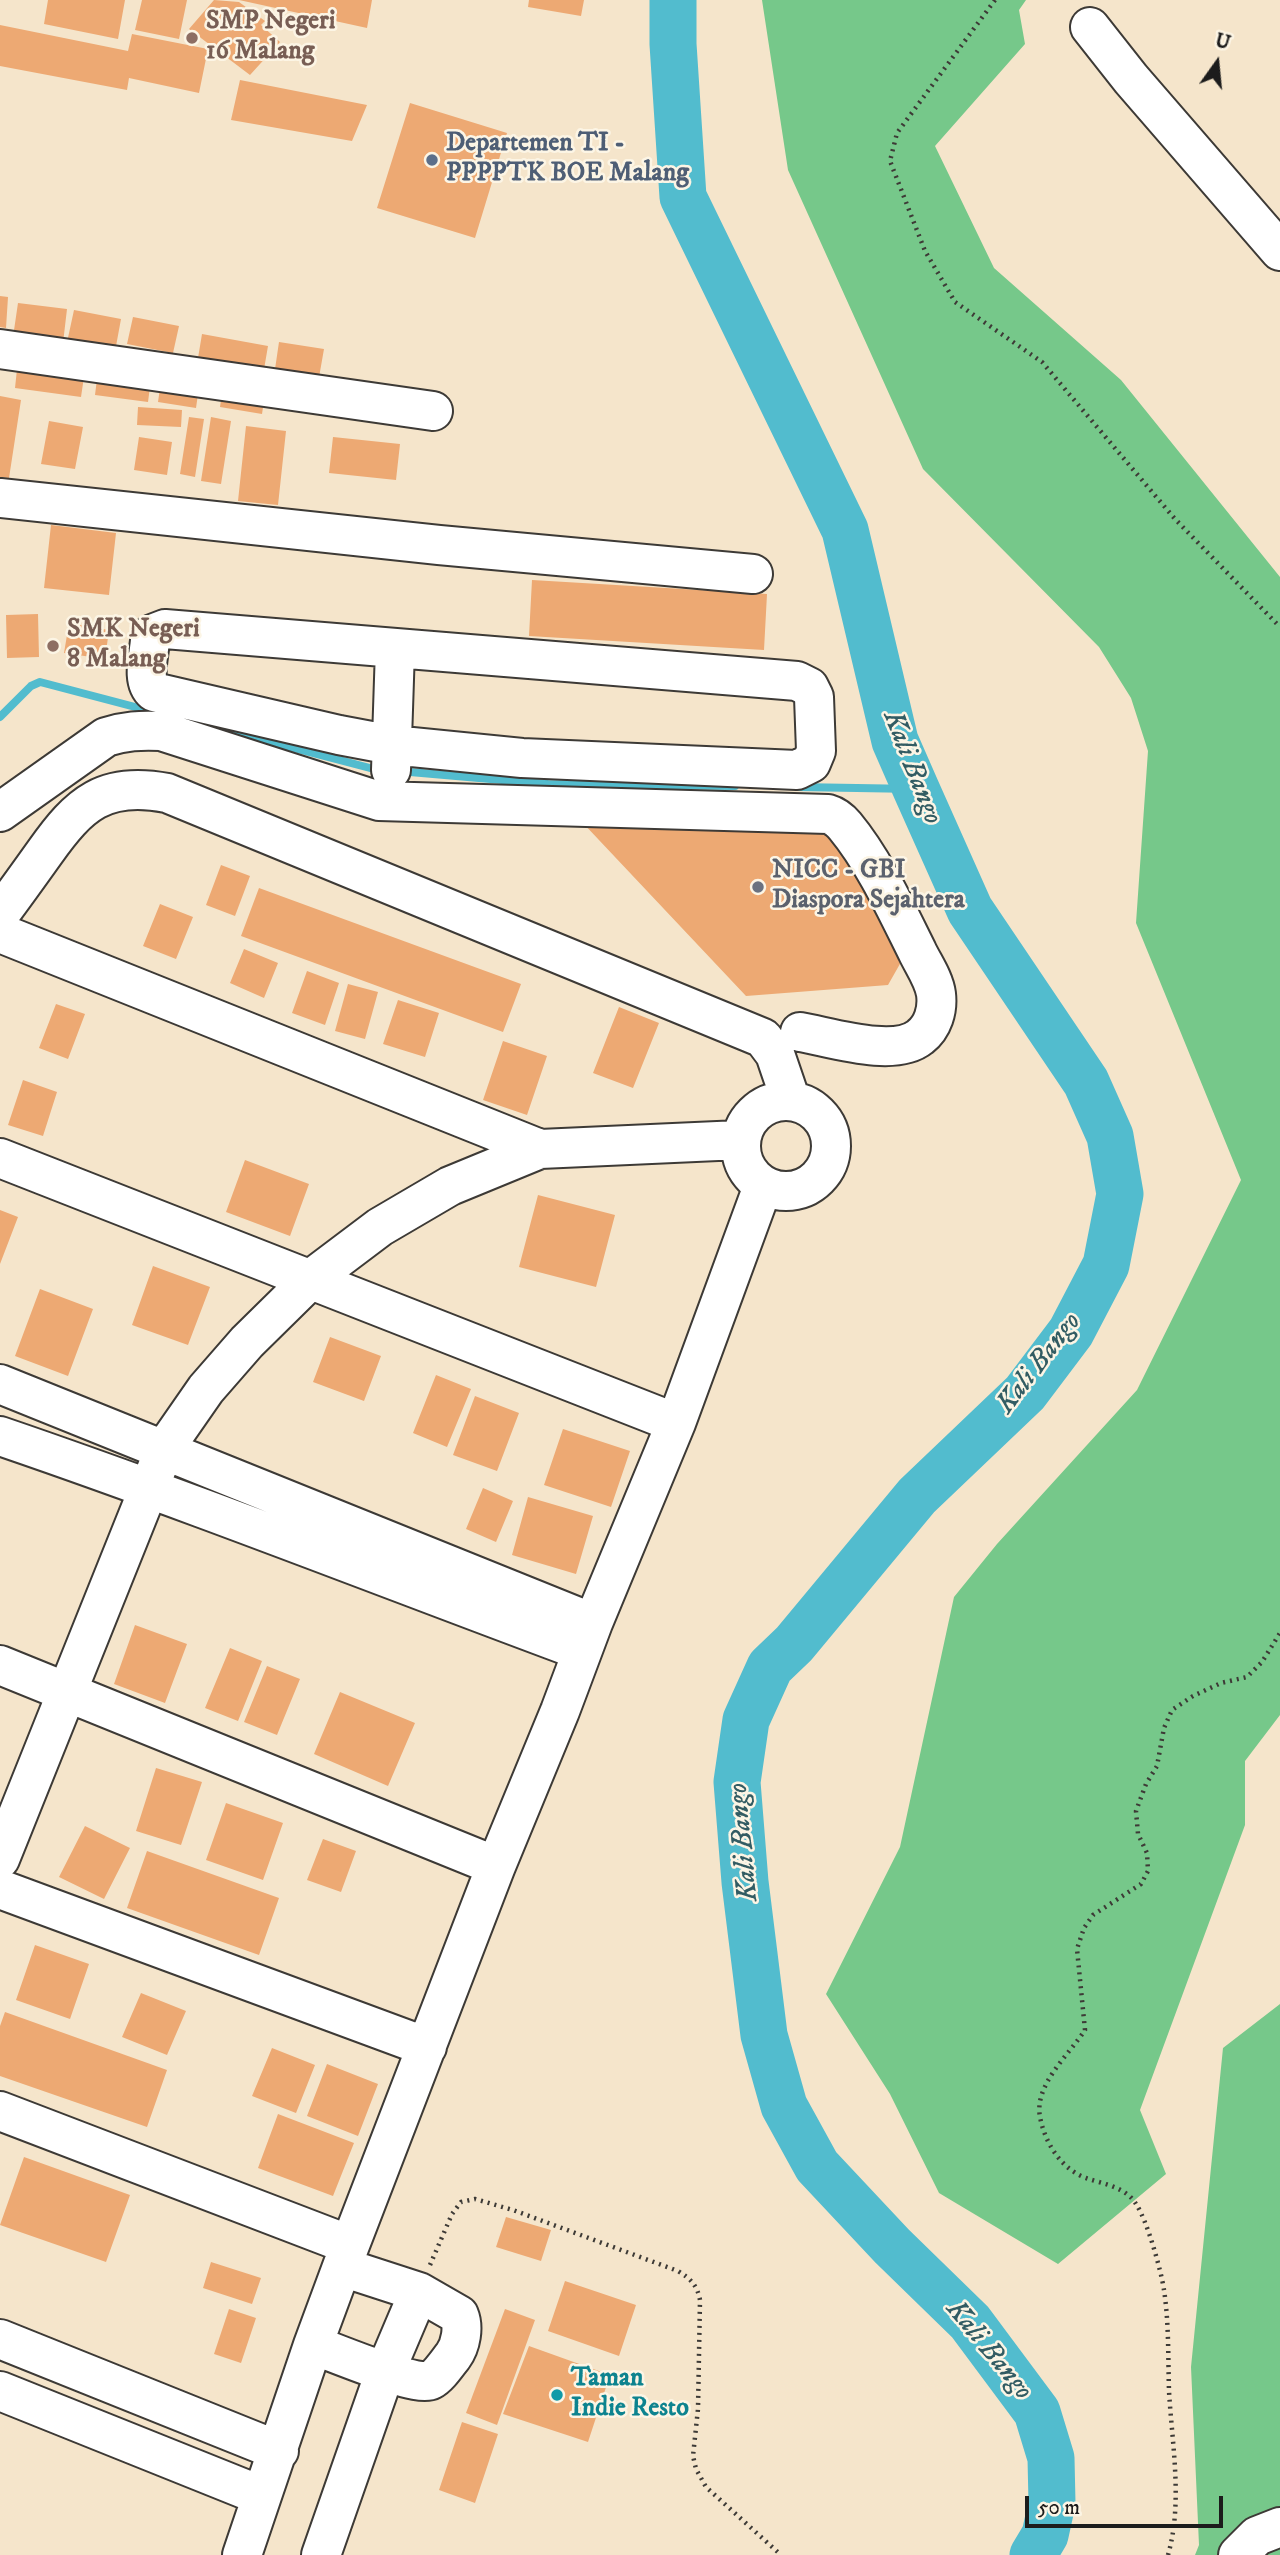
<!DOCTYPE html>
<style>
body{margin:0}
#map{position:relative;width:1280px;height:2555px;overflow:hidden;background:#f5e5cb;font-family:"IM FELL DW Pica",serif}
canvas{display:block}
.north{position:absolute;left:1182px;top:28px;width:70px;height:70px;-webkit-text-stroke:5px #fcf5e5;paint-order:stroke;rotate:15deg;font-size:19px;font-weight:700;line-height:28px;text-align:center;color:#1c1c1c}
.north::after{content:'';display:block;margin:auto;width:24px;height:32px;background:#1c1c1c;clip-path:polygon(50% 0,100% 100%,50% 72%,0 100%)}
.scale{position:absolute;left:1025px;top:2496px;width:198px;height:32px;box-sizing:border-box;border:4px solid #1c1c1c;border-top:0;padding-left:9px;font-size:21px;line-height:24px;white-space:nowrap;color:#1c1c1c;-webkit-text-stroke:5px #fcf5e5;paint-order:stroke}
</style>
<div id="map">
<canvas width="1280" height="2555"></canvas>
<div class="north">U</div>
<div class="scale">50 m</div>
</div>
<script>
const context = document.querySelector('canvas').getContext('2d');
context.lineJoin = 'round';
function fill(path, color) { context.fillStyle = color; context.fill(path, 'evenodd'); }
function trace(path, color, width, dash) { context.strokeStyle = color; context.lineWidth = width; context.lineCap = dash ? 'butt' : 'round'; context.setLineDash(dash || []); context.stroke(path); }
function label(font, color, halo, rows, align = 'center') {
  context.font = font + ' "IM FELL DW Pica",serif'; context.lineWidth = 5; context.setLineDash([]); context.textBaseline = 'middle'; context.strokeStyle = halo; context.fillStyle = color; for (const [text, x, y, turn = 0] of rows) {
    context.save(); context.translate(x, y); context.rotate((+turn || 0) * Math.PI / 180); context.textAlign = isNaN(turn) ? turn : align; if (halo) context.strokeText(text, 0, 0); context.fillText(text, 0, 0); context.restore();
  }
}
fill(new Path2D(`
 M762,0H1026L1019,10L1025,44L935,146L994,268L1121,380L1280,577V1715L1245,1761V1825L1140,2110L1166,2174L1058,2264L939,2193L890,2094L826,1994L900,1847L954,1597L997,1544L1137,1390L1241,1180L1136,923L1148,751L1131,698L1099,647L923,469L788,170Z
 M1280,2004V2555H1195L1199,2545L1191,2367L1223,2048Z`), '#76c88a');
trace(new Path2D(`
 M0,717L31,686L40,682L158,713
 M194,722L370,768
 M410,772L548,784L735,786
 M797,787L916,789`), '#52bcce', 8);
trace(new Path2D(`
 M673,0V44L683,197L845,530L895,741L916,789L970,910L1086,1082L1110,1136L1120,1194L1106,1265L1071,1332L1025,1393L917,1496L794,1644L770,1667L746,1720L737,1782L745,1882L764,2035L784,2106L817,2166L892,2246L970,2322L1037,2412L1051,2458L1052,2503L1045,2535L1033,2555`), '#52bcce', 47);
fill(new Path2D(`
 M48,0H125L118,39L44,24Z
 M142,0H187L179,39L135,30Z
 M214,0L239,2L265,21L261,25L280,42L250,75L189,29Z
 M239,0H372L367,28Z
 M529,0H584L581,16L528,7Z
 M0,25L128,51L132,34L208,49L199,93L129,78L127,90L0,66Z
 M240,80L367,105L352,141L231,120Z
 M410,103L507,133L475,238L377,208Z
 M0,296L8,297L6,328L0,327Z
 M18,303L67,309L63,343L13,337Z
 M74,310L121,319L114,357L66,347Z
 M133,317L179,326L173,353L127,344Z
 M202,334L268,346L262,381L196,370Z
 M279,342L324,349L318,383L274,376Z
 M18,360L85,370L81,397L15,388Z
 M98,371L151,379L148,402L95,395Z
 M162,374L200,380L196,408L158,402Z
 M223,387L265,394L262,414L220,407Z
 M0,396L21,400L9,478L0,477Z
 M138,407L182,410L181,427L137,425Z
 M189,417L204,419L195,477L180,474Z
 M211,417L231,421L221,484L201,481Z
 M49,421L83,427L75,469L41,464Z
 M246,426L286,431L278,505L238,501Z
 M139,437L172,442L167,475L134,470Z
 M333,437L400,444L396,480L329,473Z
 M51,525L116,533L109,595L44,588Z
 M532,580L767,594L764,650L529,636Z
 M38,614L39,657L7,658L6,615Z
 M69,623L109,630L105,659L64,653Z
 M582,822L837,826L909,948L888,985L746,996Z
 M221,865L250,876L235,916L206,905Z
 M259,888L521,984L503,1032L241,936Z
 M160,904L193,917L176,959L143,946Z
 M244,949L278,963L264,998L230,983Z
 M307,971L339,983L325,1025L292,1013Z
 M348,984L378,992L365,1039L335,1031Z
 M398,1000L439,1013L425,1057L383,1044Z
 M56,1004L85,1014L68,1059L39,1048Z
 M619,1007L659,1023L633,1088L593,1073Z
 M503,1041L547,1056L527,1115L483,1100Z
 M23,1080L57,1092L43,1136L8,1125Z
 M245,1160L309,1184L290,1236L226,1212Z
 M538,1195L615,1215L596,1287L519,1267Z
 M0,1210L18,1217L0,1264Z
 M153,1266L210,1287L188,1345L132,1325Z
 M40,1289L93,1309L68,1376L15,1356Z
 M330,1337L381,1356L364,1401L313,1382Z
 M436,1375L471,1389L447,1447L413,1433Z
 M475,1396L519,1413L497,1471L453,1455Z
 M563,1429L630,1451L611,1507L544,1485Z
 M483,1488L513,1501L496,1542L466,1529Z
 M528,1497L593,1516L576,1574L512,1555Z
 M135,1625L187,1644L165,1703L114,1684Z
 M230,1648L262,1661L238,1721L205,1708Z
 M267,1666L300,1679L277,1735L244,1722Z
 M340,1692L415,1723L388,1786L314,1754Z
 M156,1768L202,1782L181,1845L136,1831Z
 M226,1803L283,1823L263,1880L206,1860Z
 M85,1826L130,1848L104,1899L59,1877Z
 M323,1839L356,1851L341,1892L307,1880Z
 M147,1851L279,1898L259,1955L127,1908Z
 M35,1945L89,1964L70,2019L16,2000Z
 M141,1993L186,2011L167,2055L122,2037Z
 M5,2012L167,2070L147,2127L0,2076V2026Z
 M272,2048L315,2065L296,2113L252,2096Z
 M327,2064L378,2084L358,2136L307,2116Z
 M278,2114L354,2143L333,2196L258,2168Z
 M24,2157L130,2195L106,2262L0,2225Z
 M506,2217L551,2230L541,2261L496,2247Z
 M211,2262L261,2278L252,2304L203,2288Z
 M565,2281L636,2305L619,2356L548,2331Z
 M229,2309L256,2318L241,2363L214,2354Z
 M505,2309L535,2320L497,2425L466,2413Z
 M529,2346L610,2375L588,2442L503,2414Z
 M462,2422L498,2434L475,2503L439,2490Z`), '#eda973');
const minor = new Path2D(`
 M1090,27L1131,79L1280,251
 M0,349L433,411
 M0,498L439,545L753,574
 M165,629L797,681L809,687L814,697L816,751L811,763L797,770L522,758L392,745L339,735L154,692C141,681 149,656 150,640L152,634Z
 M391,770L395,649
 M0,812L106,737C125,731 140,730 161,731L379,801L828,814C835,816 840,820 845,826C874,861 896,909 917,951C923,964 934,979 936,994C938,1010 933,1027 920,1037C894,1058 830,1037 800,1032
 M0,914C15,894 30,873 45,852C79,804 104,781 167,793L763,1038L775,1054L791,1101
 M0,933L540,1149
 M741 1146a45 45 0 1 1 90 0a45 45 0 1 1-90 0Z
 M0,1158L676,1423
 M0,1384L593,1623
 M0,1436C196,1503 388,1579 582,1651
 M0,1665L496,1866
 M0,1859L165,1448L206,1389L247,1342L311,1279L380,1227L450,1186L540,1149L740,1140
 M0,1889L427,2047
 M0,2111L350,2245
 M0,2339L279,2451
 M313,2345C331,2351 417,2388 431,2380C439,2376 448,2362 453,2356C461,2345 464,2327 459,2315L419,2292L342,2267
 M0,2391L262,2496
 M242,2555L313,2345L350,2245L496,1866L560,1711L593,1623L676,1423L763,1186
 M321,2555L385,2372L419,2292
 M1238,2555L1257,2536L1280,2527`);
trace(minor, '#3d3a36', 42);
trace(new Path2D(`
 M995,0L897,133L890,161L925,251L955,302L1042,362L1175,519L1280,627
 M430,2265L452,2214L461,2202L475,2199L513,2210L678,2271C691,2279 697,2285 700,2300L698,2409L693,2456L696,2469L706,2487L781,2555
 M1168,2555C1183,2503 1172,2444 1169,2391C1168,2358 1169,2323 1164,2290C1161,2270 1147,2220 1136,2204C1126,2187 1103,2184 1086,2178C1061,2169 1045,2143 1040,2117C1034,2085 1068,2056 1085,2030L1077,1949L1084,1928L1093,1915L1141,1884L1148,1871L1147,1853L1138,1834L1136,1811L1146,1784L1157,1766L1164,1728L1172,1710L1193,1696L1221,1683L1247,1677L1262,1662L1280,1633`), '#3d3a36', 4.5, [2, 5]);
trace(minor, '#fff', 38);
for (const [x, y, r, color] of [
 [192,38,7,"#8d6e63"],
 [432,160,7,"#5c6f8a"],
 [53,646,7,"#8d6e63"],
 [758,887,7,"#6b7280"],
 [557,2395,7,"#0f9aa8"]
]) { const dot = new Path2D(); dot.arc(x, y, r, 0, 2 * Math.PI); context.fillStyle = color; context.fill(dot); trace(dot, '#fcf5e5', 2.5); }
label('bold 26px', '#785e54', '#fcf5e5', [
 ["SMP Negeri",206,23],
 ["16 Malang",206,53],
 ["SMK Negeri",67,631],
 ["8 Malang",67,661]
], 'left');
label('bold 26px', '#4e5e75', '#fcf5e5', [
 ["Departemen TI -",446,145],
 ["PPPPTK BOE Malang",446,175]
], 'left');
label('bold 26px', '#5b616d', '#fcf5e5', [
 ["NICC - GBI",772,872],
 ["Diaspora Sejahtera",772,902]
], 'left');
label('bold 26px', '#0d838f', '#fcf5e5', [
 ["Taman",571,2380],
 ["Indie Resto",571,2410]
], 'left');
label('italic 28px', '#325c63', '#fcf5e5', [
 ["Kali Bango",911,768,69],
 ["Kali Bango",1040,1364,-52],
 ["Kali Bango",745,1842,-95],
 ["Kali Bango",988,2351,51]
]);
</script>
